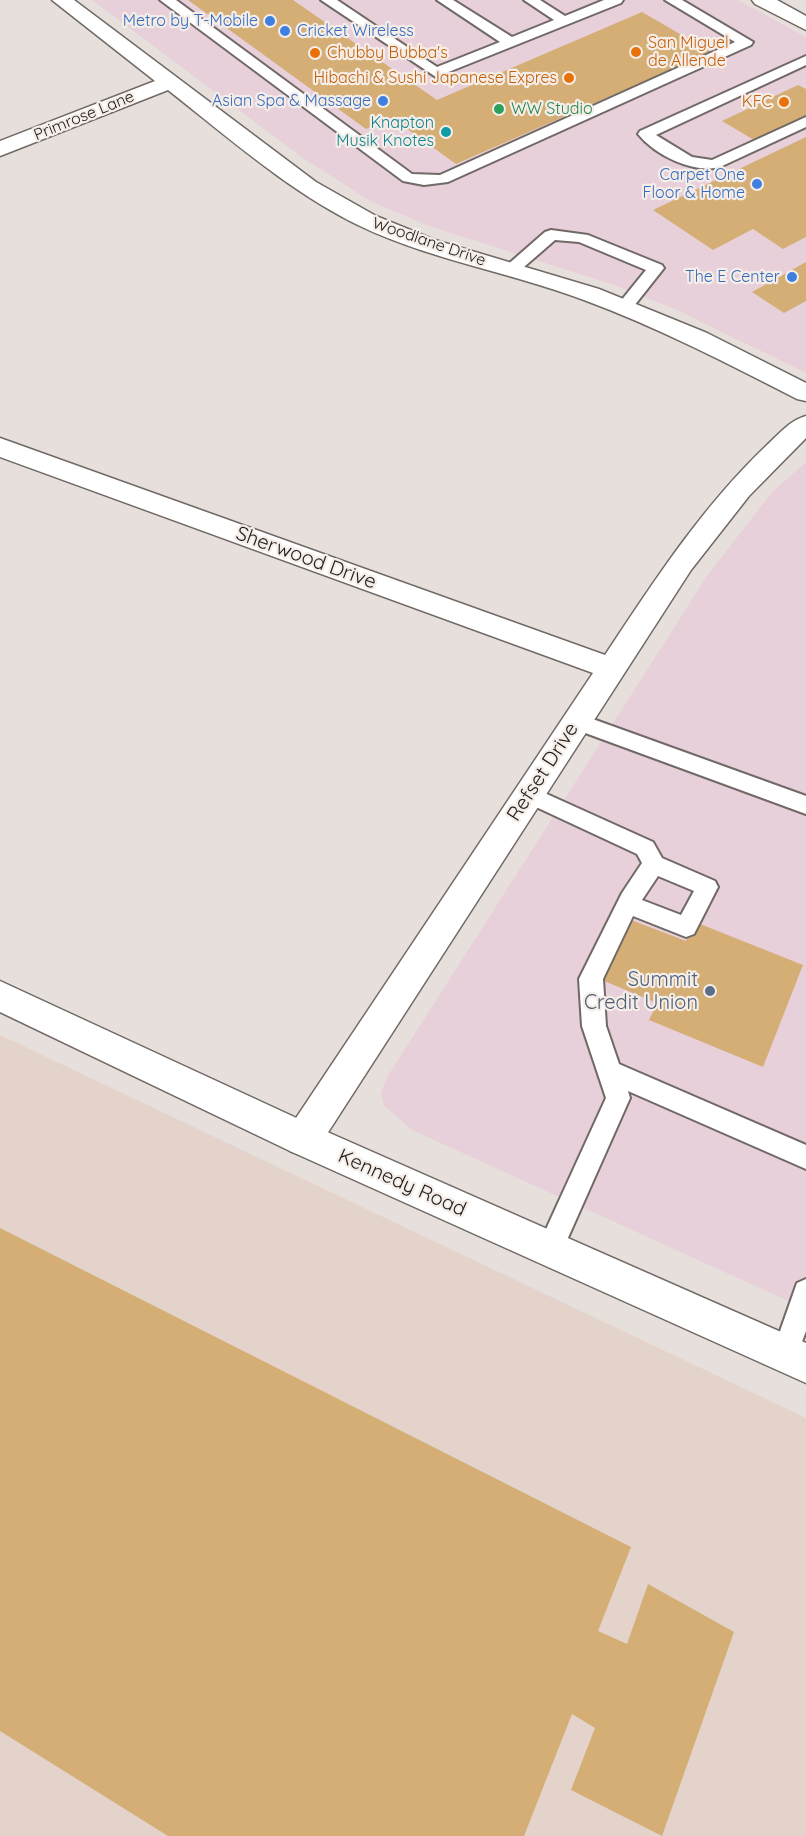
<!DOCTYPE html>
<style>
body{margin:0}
canvas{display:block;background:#e7dfdb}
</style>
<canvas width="806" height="1836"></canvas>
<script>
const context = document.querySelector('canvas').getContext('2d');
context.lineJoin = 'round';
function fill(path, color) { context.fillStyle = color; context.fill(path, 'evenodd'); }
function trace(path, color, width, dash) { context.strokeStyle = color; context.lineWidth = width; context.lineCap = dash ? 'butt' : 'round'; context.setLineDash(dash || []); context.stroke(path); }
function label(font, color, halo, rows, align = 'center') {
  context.font = font + ' Quicksand,sans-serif'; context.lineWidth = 4.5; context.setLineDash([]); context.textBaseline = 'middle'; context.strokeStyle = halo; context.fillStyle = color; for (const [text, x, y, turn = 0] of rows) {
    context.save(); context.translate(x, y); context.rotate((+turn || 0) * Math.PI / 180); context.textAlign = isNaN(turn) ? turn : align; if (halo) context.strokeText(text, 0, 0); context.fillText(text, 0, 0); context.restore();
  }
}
fill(new Path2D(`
 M92,0H738L806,37V373L675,309L611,284L429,226L372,202L303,158Z
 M806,462V1309L412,1130L384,1106L381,1093L387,1077L707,576L772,492Z`), '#e8d0da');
fill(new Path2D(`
 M0,1035L806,1418V1836H0Z`), '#e3d3cb');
fill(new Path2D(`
 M188,0H293L437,100L642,12L711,52L456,164L392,118L366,129Z
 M798,85L806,89V115L754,140L722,121Z
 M806,137V237L783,249L753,229L713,250L653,210Z
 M806,262V301L784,313L752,292Z
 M626,918L686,941L695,922L803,965L763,1067L649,1020L657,1003L597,978Z
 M0,1228L631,1547L598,1631L627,1644L648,1584L734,1632L662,1836L571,1790L595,1728L572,1714L524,1836H168L0,1731Z`), '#d4ae75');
const service = new Path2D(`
 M160,0H176L412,174L440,175L735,42L665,0H682L753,42L751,45L448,182L424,185L403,181Z
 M321,0H337L437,67L500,42L437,0H453L512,37L554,20L524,0H540L565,16L604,0H623L621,3L436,77Z
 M806,56V65L656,135L692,157L712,160L806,117V127L720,167C693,174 655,155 638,134L640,131Z
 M551,230L588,235L662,265L664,268L630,311L624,312L616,307L646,270L579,242L555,240L517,273H505L503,270L505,267L545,232Z
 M576,713L806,796V814L569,727L566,721L569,715Z
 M529,786L653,842L662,858L715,881L718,887L694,934L686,937L633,916L603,979L606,1026L619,1064L806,1145V1169L628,1091L630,1098L559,1258L550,1261L541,1258L537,1249L606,1098L582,1026L579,979L622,893L642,863L637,854L521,800L518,794L521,788ZM658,876L694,891L681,915L642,900Z
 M806,1279V1331L794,1363L785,1367L776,1363L772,1354L797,1283Z`);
const minor = new Path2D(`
 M52,0H74L316,182L376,216L435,240L599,289L707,333L806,383V401L797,399C727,363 657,327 584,300C510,272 431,260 360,226C290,192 229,138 168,90L0,156V141L155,81Z
 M752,0H777L806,16V30L755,4Z
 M806,416V438L749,496L691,570L316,1151L303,1156L290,1151L285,1139L290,1127L593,673L0,457V438L605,655C654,581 702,507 766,446C778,435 790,420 806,416Z`);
const tertiary = new Path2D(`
 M0,981L316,1127L806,1343V1383L290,1151L0,1012Z`);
trace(service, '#706965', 4);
trace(minor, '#706965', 3);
trace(tertiary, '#706965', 3);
fill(service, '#fff');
fill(minor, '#fff');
fill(tertiary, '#fff');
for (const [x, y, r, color] of [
 [270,21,6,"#3f7fe0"],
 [285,31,6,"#3f7fe0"],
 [636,52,6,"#e8710a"],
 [315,53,6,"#e8710a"],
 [569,78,6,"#e8710a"],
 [383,101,6,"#3f7fe0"],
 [784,102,6,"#e8710a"],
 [499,109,6,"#2e9e5b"],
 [446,132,6,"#0f9aa8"],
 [757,184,6,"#3f7fe0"],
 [792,277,6,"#3f7fe0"],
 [710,991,6,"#5c6f8a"]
]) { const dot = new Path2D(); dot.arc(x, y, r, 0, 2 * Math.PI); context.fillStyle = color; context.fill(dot); trace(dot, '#f5ede8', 2); }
label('16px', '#366cbe', '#f5ede8', [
 ["Metro by T-Mobile",258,21],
 ["Cricket Wireless",297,31,"left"],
 ["Asian Spa & Massage",371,101],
 ["Carpet One",745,175],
 ["Floor & Home",745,193],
 ["The E Center",780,277]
], 'right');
label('16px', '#c56008', '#f5ede8', [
 ["San Miguel",648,43],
 ["de Allende",648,61],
 ["Chubby Bubba's",327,53],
 ["Hibachi & Sushi Japanese Expres",557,78,"right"],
 ["KFC",772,102,"right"]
], 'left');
label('16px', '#27864d', '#f5ede8', [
 ["WW Studio",511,109]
], 'left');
label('16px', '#23201f', '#f5ede8', [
 ["Primrose Lane",84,116,-22],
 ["Woodlane Drive",429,242,19]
]);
label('16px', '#0d838f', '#f5ede8', [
 ["Knapton",434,123],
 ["Musik Knotes",434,141]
], 'right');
label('20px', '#23201f', '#f5ede8', [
 ["Sherwood Drive",306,558,20],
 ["Refset Drive",543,772,-57],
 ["Kennedy Road",402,1183,24]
]);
label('20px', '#4e5e75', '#f5ede8', [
 ["Summit",698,980],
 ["Credit Union",698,1003]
], 'right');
</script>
